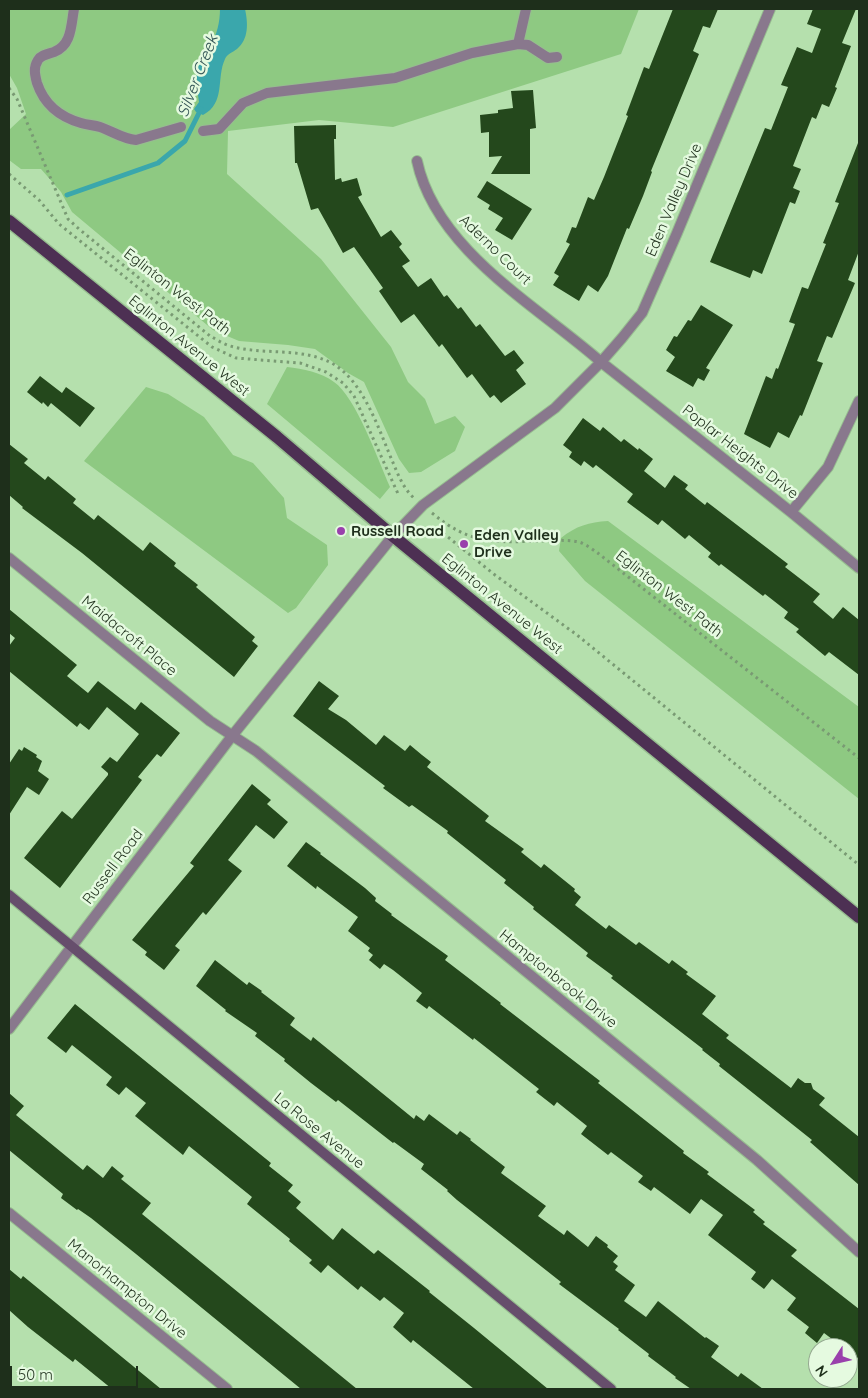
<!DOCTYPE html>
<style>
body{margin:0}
#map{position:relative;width:868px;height:1398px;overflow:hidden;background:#b5e0ad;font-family:Quicksand,sans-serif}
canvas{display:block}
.frame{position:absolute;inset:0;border:10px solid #1e2f1b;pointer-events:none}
.north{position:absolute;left:808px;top:1338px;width:50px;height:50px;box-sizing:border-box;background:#e5fae0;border:1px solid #95a991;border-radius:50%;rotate:235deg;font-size:14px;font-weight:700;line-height:20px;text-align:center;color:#1e2f1b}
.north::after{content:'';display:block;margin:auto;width:18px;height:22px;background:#9940ac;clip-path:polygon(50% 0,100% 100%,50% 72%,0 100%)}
.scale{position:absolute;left:10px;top:1366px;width:128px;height:22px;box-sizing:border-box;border:2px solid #1e2f1b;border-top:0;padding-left:6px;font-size:15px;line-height:18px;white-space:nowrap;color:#1e2f1b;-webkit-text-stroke:4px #e5fae0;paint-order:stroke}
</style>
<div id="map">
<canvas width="868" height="1398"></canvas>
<div class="frame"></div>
<div class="north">N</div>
<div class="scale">50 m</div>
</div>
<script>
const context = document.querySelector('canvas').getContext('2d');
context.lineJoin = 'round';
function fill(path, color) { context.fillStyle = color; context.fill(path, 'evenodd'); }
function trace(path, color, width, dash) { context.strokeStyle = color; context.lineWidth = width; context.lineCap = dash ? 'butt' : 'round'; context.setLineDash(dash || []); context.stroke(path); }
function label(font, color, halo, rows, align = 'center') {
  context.font = font + ' Quicksand,sans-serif'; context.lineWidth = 5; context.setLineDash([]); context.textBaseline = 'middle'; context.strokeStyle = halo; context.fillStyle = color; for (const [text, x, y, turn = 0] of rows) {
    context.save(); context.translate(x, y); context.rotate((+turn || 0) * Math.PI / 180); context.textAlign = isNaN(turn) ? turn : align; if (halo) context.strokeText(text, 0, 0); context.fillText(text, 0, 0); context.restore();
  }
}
fill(new Path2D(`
 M9,9H639L621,54L393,127L319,120L228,131L227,174L321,259L391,347L408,382L425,399L435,424L455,416L465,427L455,451L421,472L409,473L399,459L364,382L348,373L315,349L288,345L239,341L213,330L72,212L61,192L41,169H21L9,160V130L26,114L17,88L9,74Z
 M287,367C303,369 321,372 334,382C356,397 378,460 390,487L380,499L267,404Z
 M146,387L168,394L204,417L233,455L253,463L284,498L287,518L327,545L328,565L296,608L288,613L84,461Z
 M608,521L859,707V799L585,581L559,551L561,538C576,526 589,522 608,521Z`), '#8ec982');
fill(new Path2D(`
 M220,9H245C248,23 249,39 237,49C233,52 227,54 225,59C216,78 226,103 203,115L196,112L194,109L199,102C197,87 194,74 201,59C203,55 207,51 210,46C217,35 220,22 220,9Z`), '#3aa7ac');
trace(new Path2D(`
 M67,195L158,163L185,141L201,109`), '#3aa7ac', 5);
fill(new Path2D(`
 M673,9H718L710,28L703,26L693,51L699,54L651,171L652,172L643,196L629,229L627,228L608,276L598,292L588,285L579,301L553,285L559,276L554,273L570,244L566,242L572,227L576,228L588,197L594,200L604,177L628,116L626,115L644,67L649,69Z
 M813,9H856L842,43L851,46L835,87L837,88L829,107L822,104L816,119L812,117L793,166L801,169L793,188L800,191L795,204L790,202L762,274L753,270L750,278L710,262L765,128L771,130L788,87L781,85L797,47L812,53L821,29L807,24Z
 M533,90L536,128L530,129V174H491L502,156L489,157V132L481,133L480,115L498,113V110L513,108L511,91Z
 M336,125V139H334L335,180L341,178L342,182L357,178L362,195L358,197L381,237L391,230L402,244L399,247L410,261L402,266L418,287L431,278L444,297L447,295L458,309L461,307L476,327L480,324L505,356L514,350L524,363L516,370L526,384L501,403L494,395L490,398L472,374L467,378L442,344L439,347L414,314L401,323L379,291L383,288L354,247L343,253L318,208L311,210L297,163H295L294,126Z
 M858,143L859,251L848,280L855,283L832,338L827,336L817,361L823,363L802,416L800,415L789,438L778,432L770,448L744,434L766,376L772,379L776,368L778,369L795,324L789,322L802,287L808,289L826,244L823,243L839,203L835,202Z
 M487,181L532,209L512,240L495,230L503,218L488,209L490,205L477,197Z
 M701,305L733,325L706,368L710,370L704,381L698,378L693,387L666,371L675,357L666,350L674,336L677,337L688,320L691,321Z
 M40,376L62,393L66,387L95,408L80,427L51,403L48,407L43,402L42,404L27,392Z
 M583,418L600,431L603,427L621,442L624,439L638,450L639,448L653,459L644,471L665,488L674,475L688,485L685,489L705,505L707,502L788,564L785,567L820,594L813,602L833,619L843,607L859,620V675L829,652L825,656L796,632L799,629L784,618L788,612L765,594L763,596L721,564L719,566L708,557L711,553L689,535L685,539L662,520L658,525L627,502L633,494L596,465L593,468L584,461L581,466L569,457L572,452L563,445Z
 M9,444L28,459L24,463L45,480L48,476L76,499L73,503L94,520L98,515L143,551L150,542L176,563L174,566L198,585L196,587L255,637L252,641L258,646L234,677L82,553L22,508L23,507L9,495Z
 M9,609L77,665L67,676L88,693L98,681L135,710L141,702L180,733L161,757L157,754L138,777L142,780L60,888L24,858L62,811L72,819L108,775V773L101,767L110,757L117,762L139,734L107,707L89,730L80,723L77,727L9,671V646L15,638L9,633Z
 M319,681L339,696L328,709L346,720L376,745L384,735L405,751L410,745L422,755L431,762L427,767L489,816L485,821L524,849L521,852L541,868L544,864L575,889L574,891L581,897L575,905L606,929L609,925L636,945L639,942L669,964L672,960L688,972L686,974L716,996L702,1014L729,1035L726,1038L791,1088L798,1078L805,1083H811L813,1089L825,1098L819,1105L859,1137V1185L810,1142L812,1140L719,1066L720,1064L702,1050L703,1049L611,978L613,976L586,956L588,953L533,909L534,907L504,883L506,880L447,833L448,831L412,805L409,807L383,788L385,786L293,716Z
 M24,747L37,755L36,757L42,761L38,771L49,779L39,795L27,787L9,815V764L19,749L22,751Z
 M252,784L271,800L267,804L288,822L274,839L256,825L228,860L242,871L206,915L203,912L175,946L180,950L164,970L145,955L147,952L132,940L194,866L190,863Z
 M306,842L321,853L320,854L365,888L376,898L375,901L392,914L391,915L448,956L445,960L501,1003L500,1004L600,1081L598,1083L684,1151L683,1153L709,1172L707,1174L755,1210L753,1212L765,1222L763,1224L797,1250L791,1256L859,1309V1359L848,1351V1348H844L824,1333L817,1343L805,1333L809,1327L787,1310L796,1298L772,1279L764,1289L751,1279L756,1272L708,1235L723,1215L701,1199L690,1214L654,1187L651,1191L638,1182L643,1176L611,1152L608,1155L581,1134L587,1126L557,1102L554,1106L536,1092L539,1089L474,1038L473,1040L429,1006L427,1009L416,1001L422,993L393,970L384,964L380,969L369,960L373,955L368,951L370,948L348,931L358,917L317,886L316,889L287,866Z
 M215,960L247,985L249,982L262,991L261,992L295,1018L290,1025L311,1041L313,1037L414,1119L416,1115L424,1121L429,1114L457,1135L460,1131L471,1139L470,1140L505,1167L501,1173L546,1206L538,1216L564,1235L567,1230L588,1247L596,1236L608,1245L607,1247L618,1256L613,1262L618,1266L615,1270L635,1285L624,1301L646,1317L658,1301L705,1338L706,1337L719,1346L711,1357L738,1377L741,1373L763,1389H691L675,1378L676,1377L648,1356L649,1354L618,1330L619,1329L559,1284L561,1282L457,1200L447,1191L448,1190L421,1169L424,1164L394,1142L393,1143L338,1100L336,1102L311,1083L284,1061L285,1059L255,1036L257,1033L225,1011L226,1010L196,986Z
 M75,1004L271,1163L269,1166L293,1185L288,1191L301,1202L296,1208L333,1240L342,1228L374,1254L378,1250L430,1291L429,1292L474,1328L548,1389H474L413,1340L411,1343L393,1327L404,1313L384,1297L380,1301L361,1286L358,1290L328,1265L321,1273L309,1263L312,1260L289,1241L290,1239L247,1204L252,1197L226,1176L189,1146L183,1155L135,1116L146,1103L126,1087L119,1095L106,1085L112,1077L72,1045L66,1053L47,1038Z
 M9,1093L24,1106L16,1115L83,1170L87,1165L103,1178L112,1166L124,1176L121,1179L151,1203L142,1214L357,1389H301L136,1254L91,1218L78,1209L77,1210L61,1198L63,1194L9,1150Z
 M9,1269L21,1279L23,1276L161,1389H112L75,1359L73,1362L28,1327L9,1310Z`), '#24481c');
const lane = new Path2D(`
 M74,9C71,25 72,45 54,52C48,54 41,55 38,60C33,68 35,75 37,83C44,104 60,117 81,123C87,125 94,125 100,127C112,131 123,139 136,140L181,127
 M518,44L526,9
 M203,131L219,129L243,103L267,93L395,78L472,53L518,44L528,45L548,58L557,57`);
const street = new Path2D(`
 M417,161C436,250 536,305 601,362L791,512L859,568
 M791,512L828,467L859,401
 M9,558L210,721L256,751L757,1160L859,1252
 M9,1029L232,736L393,536L423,505L555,408L601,362L622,338L642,313L677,233L770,9
 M9,1213L227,1389`);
const secondary = new Path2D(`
 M9,895L611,1389`);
const primary = new Path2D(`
 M9,221L277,437L393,536L859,917`);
trace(lane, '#97bd90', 12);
trace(street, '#97bd90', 12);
trace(secondary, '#97bd90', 12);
trace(primary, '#97bd90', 15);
trace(new Path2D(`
 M9,88L17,99L68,219L79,229L210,336C216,339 223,344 230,346C264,356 303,346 335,365C365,384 380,433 394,465C399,477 404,489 414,498
 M9,174L39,200L59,224L212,347L236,358L300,363L326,372L343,383L354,396L399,496
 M432,513C468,543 492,543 537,541C551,541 565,539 579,542C586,544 593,550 599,554L859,758
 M438,529L495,575L577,635L859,865`), '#799a73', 3, [2.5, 4]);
trace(lane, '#89788d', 10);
trace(street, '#89788d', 10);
trace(secondary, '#664e6c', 10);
trace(primary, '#4d3053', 12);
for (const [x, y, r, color] of [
 [341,531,5,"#9940ac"],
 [464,544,5,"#9940ac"]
]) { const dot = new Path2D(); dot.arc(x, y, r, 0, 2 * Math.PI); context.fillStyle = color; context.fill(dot); trace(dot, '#e5fae0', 2); }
label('15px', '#1e2f1b', '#e5fae0', [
 ["Eden Valley Drive",674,200,-67],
 ["Aderno Court",495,250,44],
 ["Eglinton West Path",177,292,38],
 ["Eglinton Avenue West",189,346,39],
 ["Poplar Heights Drive",740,452,38],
 ["Eglinton West Path",669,594,38],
 ["Eglinton Avenue West",502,604,39],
 ["Maidacroft Place",129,636,39],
 ["Russell Road",113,867,-53],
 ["Hamptonbrook Drive",558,979,39],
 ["La Rose Avenue",319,1131,39],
 ["Manorhampton Drive",127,1289,39]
]);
label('bold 15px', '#1e2f1b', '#e5fae0', [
 ["Russell Road",351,531],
 ["Eden Valley",474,535],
 ["Drive",474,552]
], 'left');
label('italic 16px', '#355657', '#e5fae0', [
 ["Silver Creek",198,76,-69]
]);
</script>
